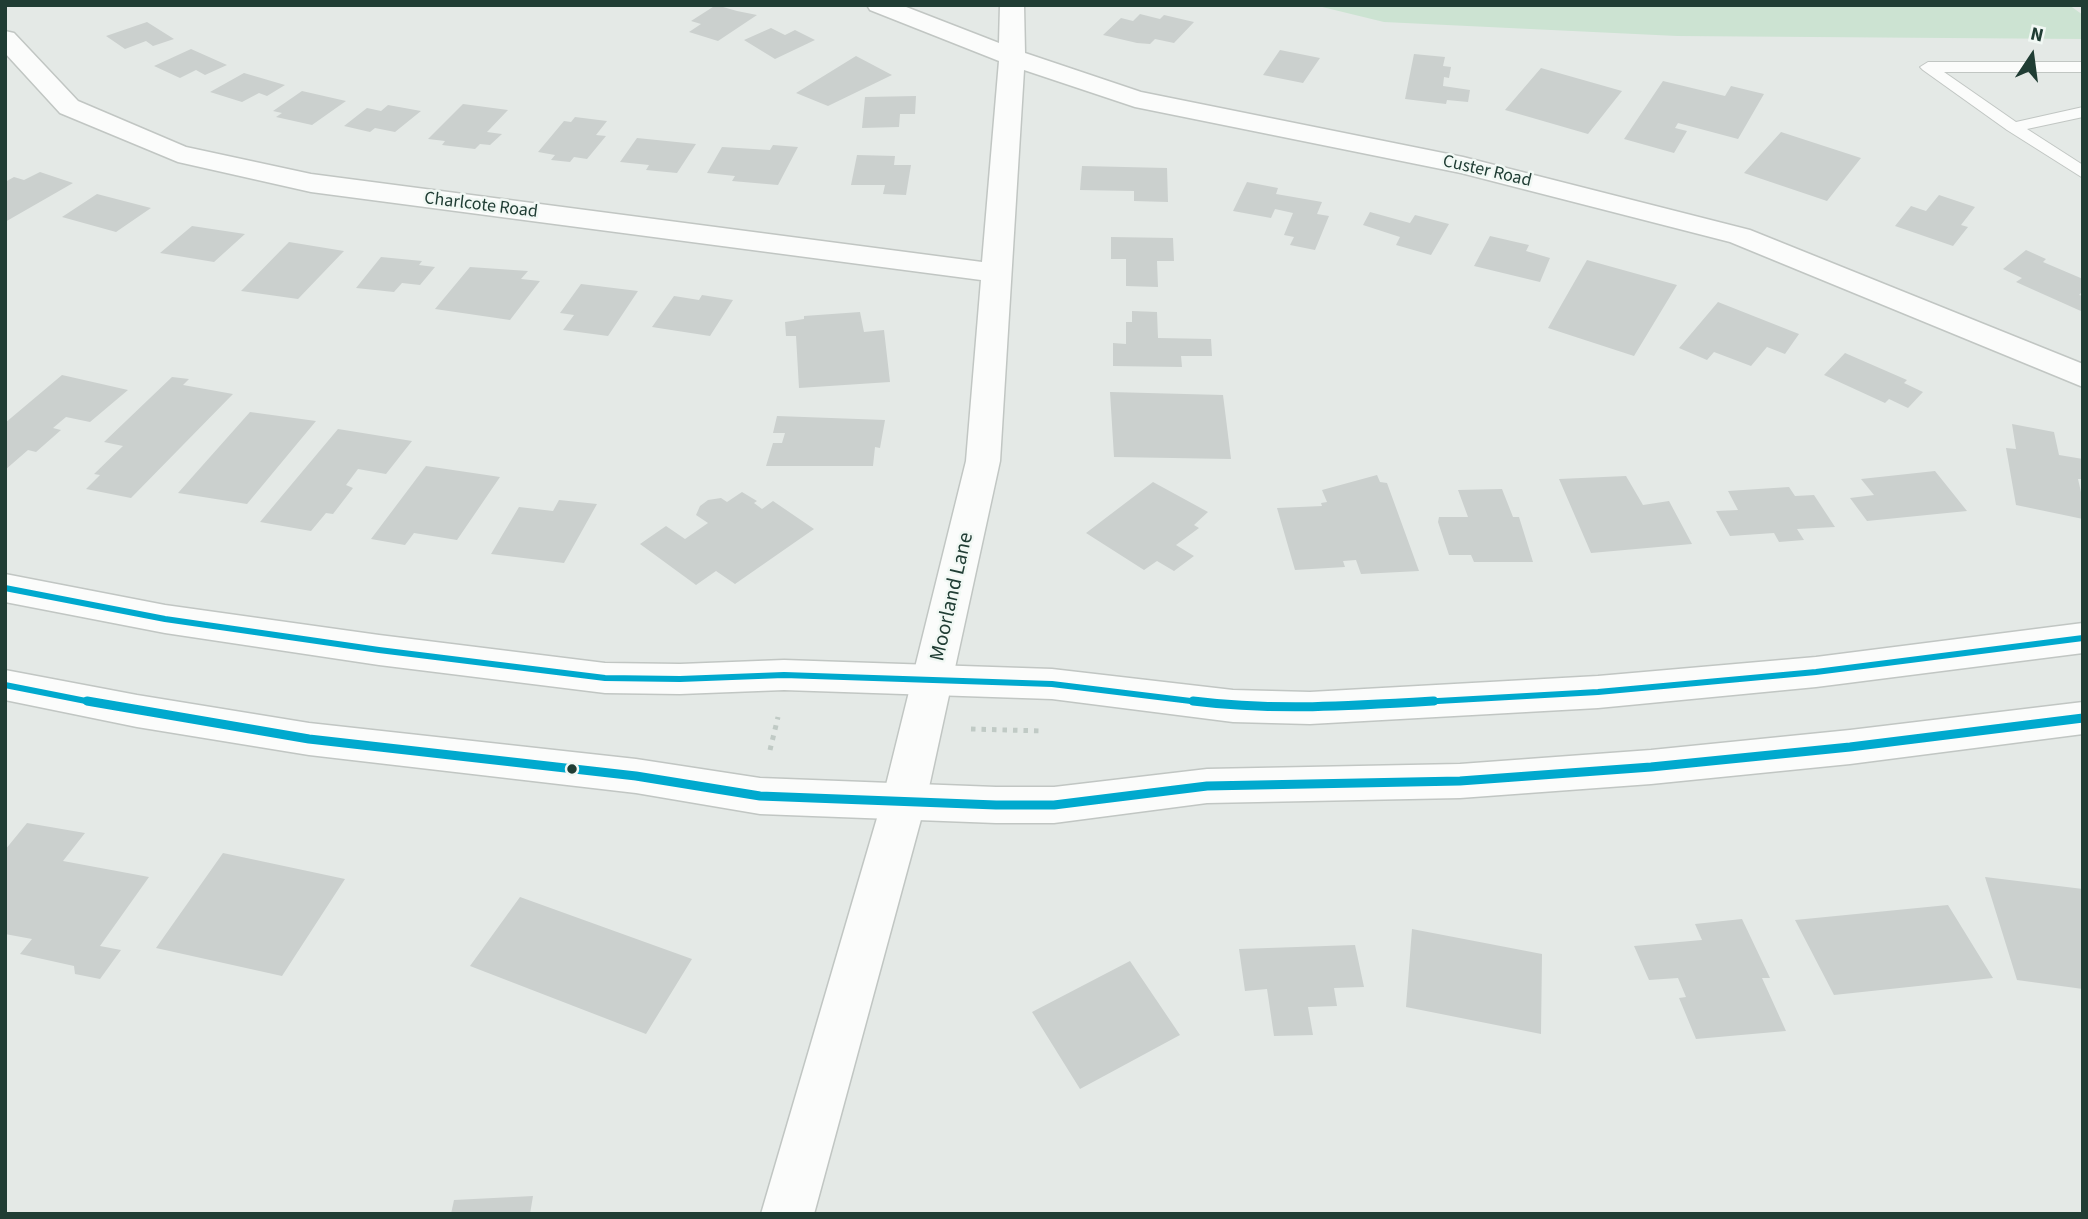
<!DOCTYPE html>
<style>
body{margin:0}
#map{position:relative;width:2088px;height:1219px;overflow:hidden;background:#e4e9e6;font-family:"Source Sans 3",sans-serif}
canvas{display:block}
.frame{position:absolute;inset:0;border:7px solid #203d34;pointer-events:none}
.north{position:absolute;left:1997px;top:21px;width:70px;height:70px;-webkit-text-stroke:5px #f1f8f4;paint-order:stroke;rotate:13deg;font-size:19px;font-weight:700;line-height:28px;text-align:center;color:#203d34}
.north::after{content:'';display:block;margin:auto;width:24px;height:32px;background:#203d34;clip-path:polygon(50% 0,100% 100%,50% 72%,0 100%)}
</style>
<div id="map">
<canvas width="2088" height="1219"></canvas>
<div class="frame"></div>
<div class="north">N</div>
</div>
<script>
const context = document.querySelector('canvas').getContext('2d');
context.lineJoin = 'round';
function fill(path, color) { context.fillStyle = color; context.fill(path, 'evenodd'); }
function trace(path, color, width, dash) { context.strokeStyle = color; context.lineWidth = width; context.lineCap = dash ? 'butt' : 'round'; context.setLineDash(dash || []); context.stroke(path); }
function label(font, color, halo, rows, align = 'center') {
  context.font = font + ' "Source Sans 3",sans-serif'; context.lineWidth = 5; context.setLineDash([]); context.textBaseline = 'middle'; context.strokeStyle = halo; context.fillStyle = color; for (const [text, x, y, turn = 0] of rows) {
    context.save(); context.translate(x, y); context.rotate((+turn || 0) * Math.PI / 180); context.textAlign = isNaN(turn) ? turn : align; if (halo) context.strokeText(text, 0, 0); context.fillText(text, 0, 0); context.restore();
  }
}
fill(new Path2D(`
 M1314,5H2069L2083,15V39L1677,36L1384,22Z`), '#cce3d2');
fill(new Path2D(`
 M716,5L737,11L757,15L718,41L689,32L701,24L691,21Z
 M1140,14L1160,19L1164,15L1194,22L1174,43L1155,39L1150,44L1137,43L1103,35L1121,18L1133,21Z
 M147,22L174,39L153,46L146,41L125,49L106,36Z
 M771,28L785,35L795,30L815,40L775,59L744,40Z
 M191,49L227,65L205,75L196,70L180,78L154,66Z
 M1280,50L1320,58L1303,83L1263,75Z
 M1414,54L1445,57L1443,66L1451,67L1449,78L1444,77L1443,86L1470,90L1468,102L1447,100L1446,104L1405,99Z
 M856,56L892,75L828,106L796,93Z
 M1541,68L1622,91L1588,134L1505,110Z
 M244,73L285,85L267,96L259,93L242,102L210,92Z
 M1663,81L1725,96L1731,86L1764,94L1738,139L1678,123L1675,128L1687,131L1674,153L1624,139Z
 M302,91L346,101L312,125L276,117L282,113L273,111Z
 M916,96L915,114H900L899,127L862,128L865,97Z
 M463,104L508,110L487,132L502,134L490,145L480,144L475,149L442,145L445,141L428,139Z
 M388,105L421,111L395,132L375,128L370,132L344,126L367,108L381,111Z
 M575,117L607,121L596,135L606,136L587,159L574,157L570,162L551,160L555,155L538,152L564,121L571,122Z
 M1781,132L1861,158L1827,201L1744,173Z
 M637,138L696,144L677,173L646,170L649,165L620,162Z
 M773,145L798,147L778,185L732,181L735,176L707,173L722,147L770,150Z
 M857,155L895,156L894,165H911L906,195L883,194L885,185H851Z
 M1082,166L1167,168L1168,202L1134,201V191L1080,190Z
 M40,172L73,183L5,222V182L14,177L24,180Z
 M1247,182L1278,188L1276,194L1322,202L1317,214L1329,216L1315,250L1290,245L1294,237L1284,235L1293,213L1275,209L1271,218L1233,211Z
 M97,194L151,208L116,232L62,217Z
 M1939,195L1975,207L1961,225L1968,227L1953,246L1895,226L1911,206L1926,211Z
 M1370,212L1410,223L1415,215L1449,224L1431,255L1396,245L1400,237L1363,225Z
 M192,226L245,234L214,262L160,253Z
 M1490,236L1529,245L1526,251L1550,258L1540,282L1474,266Z
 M1111,237L1173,238L1174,261H1157L1158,287L1126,286V259H1111Z
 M289,242L344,251L298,299L241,291Z
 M2026,250L2046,259L2043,262L2083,279V291L2079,295L2083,296V312L2016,282L2022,278L2003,269Z
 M381,257L422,261L419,265L435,267L420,285L402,283L394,292L356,288Z
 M1587,260L1677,285L1634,356L1548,328Z
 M470,267L528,271L521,279L540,281L510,320L435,309Z
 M581,284L638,291L608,336L563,330L574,315L560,313Z
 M702,295L733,300L710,336L652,327L674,296L699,300Z
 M1718,302L1799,334L1785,354L1767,347L1751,366L1714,352L1707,360L1679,348Z
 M1132,311L1157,312L1158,338L1211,339L1212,356H1181L1182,367L1113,366V343L1126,344V322H1132Z
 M860,312L864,332L884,330L890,382L799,388L796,336H786L785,322L804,319V316Z
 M1845,353L1907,380L1904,383L1923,392L1908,408L1889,399L1885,403L1824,375Z
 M62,375L128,390L90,422L66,417L53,428L61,430L36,452L28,450L5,470V423Z
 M172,377L189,379L183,385L233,394L131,498L86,489L100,475L94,474L123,446L104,442Z
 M1110,392L1223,395L1231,459L1114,457Z
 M250,412L316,421L247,504L178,493Z
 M777,416L885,420L880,448L875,447L873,466H766L773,443H782L785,433H773Z
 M2012,424L2054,432L2059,455L2083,459V479H2078L2083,501V519L2016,505L2006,448L2016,449Z
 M338,429L412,441L386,474L358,469L346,485L353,488L333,514L326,513L311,531L260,522Z
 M426,466L500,477L457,540L414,533L405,545L371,539Z
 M1935,471L1967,511L1867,521L1850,498L1874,495L1861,479Z
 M1377,475L1380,482L1387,483L1419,571L1361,574L1356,560L1343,561L1345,567L1295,570L1277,508L1322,506L1321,503L1327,502L1322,490Z
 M1626,476L1643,505L1669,501L1692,544L1591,553L1559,479Z
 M1153,482L1208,512L1194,525L1199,528L1176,545L1194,556L1174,571L1157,561L1144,570L1086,533Z
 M1789,487L1795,496L1814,495L1835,527L1797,529L1804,540L1779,542L1774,533L1730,536L1716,511L1738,510L1728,491Z
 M1502,489L1513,517H1519L1533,562H1474L1471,555H1449L1438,522L1439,517H1468L1458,490Z
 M742,492L757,501L754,503L762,509L773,501L814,529L735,584L716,571L696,585L640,544L666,526L685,539L708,523L696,515L700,506L708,500L721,498L727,502Z
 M559,500L597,504L564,563L491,554L519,507L553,511Z
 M27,823L85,833L63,861L149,877L100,946L121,950L100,979L75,974L74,966L20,954L32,939L5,934V850Z
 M223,853L345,879L282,976L156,948Z
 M1985,877L2083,889V989L2017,980Z
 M520,897L692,959L646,1034L470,966Z
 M1948,905L1993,978L1834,995L1795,920Z
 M1742,919L1770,978H1762L1786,1031L1696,1039L1679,998L1686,997L1678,978L1649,980L1634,946L1702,940L1695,924Z
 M1412,929L1542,954L1541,1034L1406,1007Z
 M1355,945L1364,987L1334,988L1337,1006L1308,1007L1313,1035L1274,1036L1267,989L1245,991L1239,949Z
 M1130,961L1180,1035L1080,1089L1032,1012Z
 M533,1196L530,1214H451L454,1200Z`), '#cbd0ce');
const service = new Path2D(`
 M1928,62H2083V72H1944L2016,122L2083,107V117L2027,129L2083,165V178L2007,130L1923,70L1920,67Z`);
const minor = new Path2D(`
 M867,5H901L999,43L1000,5H1024L1025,53L1141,92L1463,157L1750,230L2083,364V387L1730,242L1461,173L1135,107L1024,70L1000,461L926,801L814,1214H761L882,801L966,461L981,280L311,192L178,162L60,113L5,53V31L14,33L78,101L186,147L311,174L982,262L999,61L870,10Z`);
const tertiary = new Path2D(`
 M5,574L165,605L379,635L605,663L680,664L784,660L1052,669L1233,690L1310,692L1598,676L1816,657L2083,623V653L1816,687L1598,708L1310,724L1233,722L1052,699L784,690L680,694L605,693L379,665L165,633L5,602Z
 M5,670L137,695L309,723L636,759L760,778L996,787H1054L1207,769L1460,764L1651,750L1850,730L2083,702V734L1850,764L1651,784L1460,798L1207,803L1054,823H996L760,814L636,793L309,755L137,727L5,700Z`);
trace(service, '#c1c6c3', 2);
trace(minor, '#c1c6c3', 3);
trace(tertiary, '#c1c6c3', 3);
trace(new Path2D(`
 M971,729L1043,731
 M770,750L778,717`), '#c0cac5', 5, [4.5, 6]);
fill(service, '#fbfcfb');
fill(minor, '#fbfcfb');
fill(tertiary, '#fbfcfb');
trace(new Path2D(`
 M5,588L165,619L379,650L605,678L680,679L784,675L1052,684L1207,703
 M5,685L96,703
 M1402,703L1598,692L1816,672L2083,638`), '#00a9ce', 6);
trace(new Path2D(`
 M87,701L309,739L636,776L760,796L996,805H1054L1207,786L1460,781L1651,767L1850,747L2083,718
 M1193,701C1273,711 1353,706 1434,701`), '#00a9ce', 9);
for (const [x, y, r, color] of [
 [572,769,6,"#203d34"]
]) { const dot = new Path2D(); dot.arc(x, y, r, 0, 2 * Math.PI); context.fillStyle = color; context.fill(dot); trace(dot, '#f1f8f4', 2.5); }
label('18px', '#203d34', '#f1f8f4', [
 ["Custer Road",1487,172,13],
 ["Charlcote Road",481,206,7]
]);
label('21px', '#203d34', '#f1f8f4', [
 ["Moorland Lane",953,597,-77]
]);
</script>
